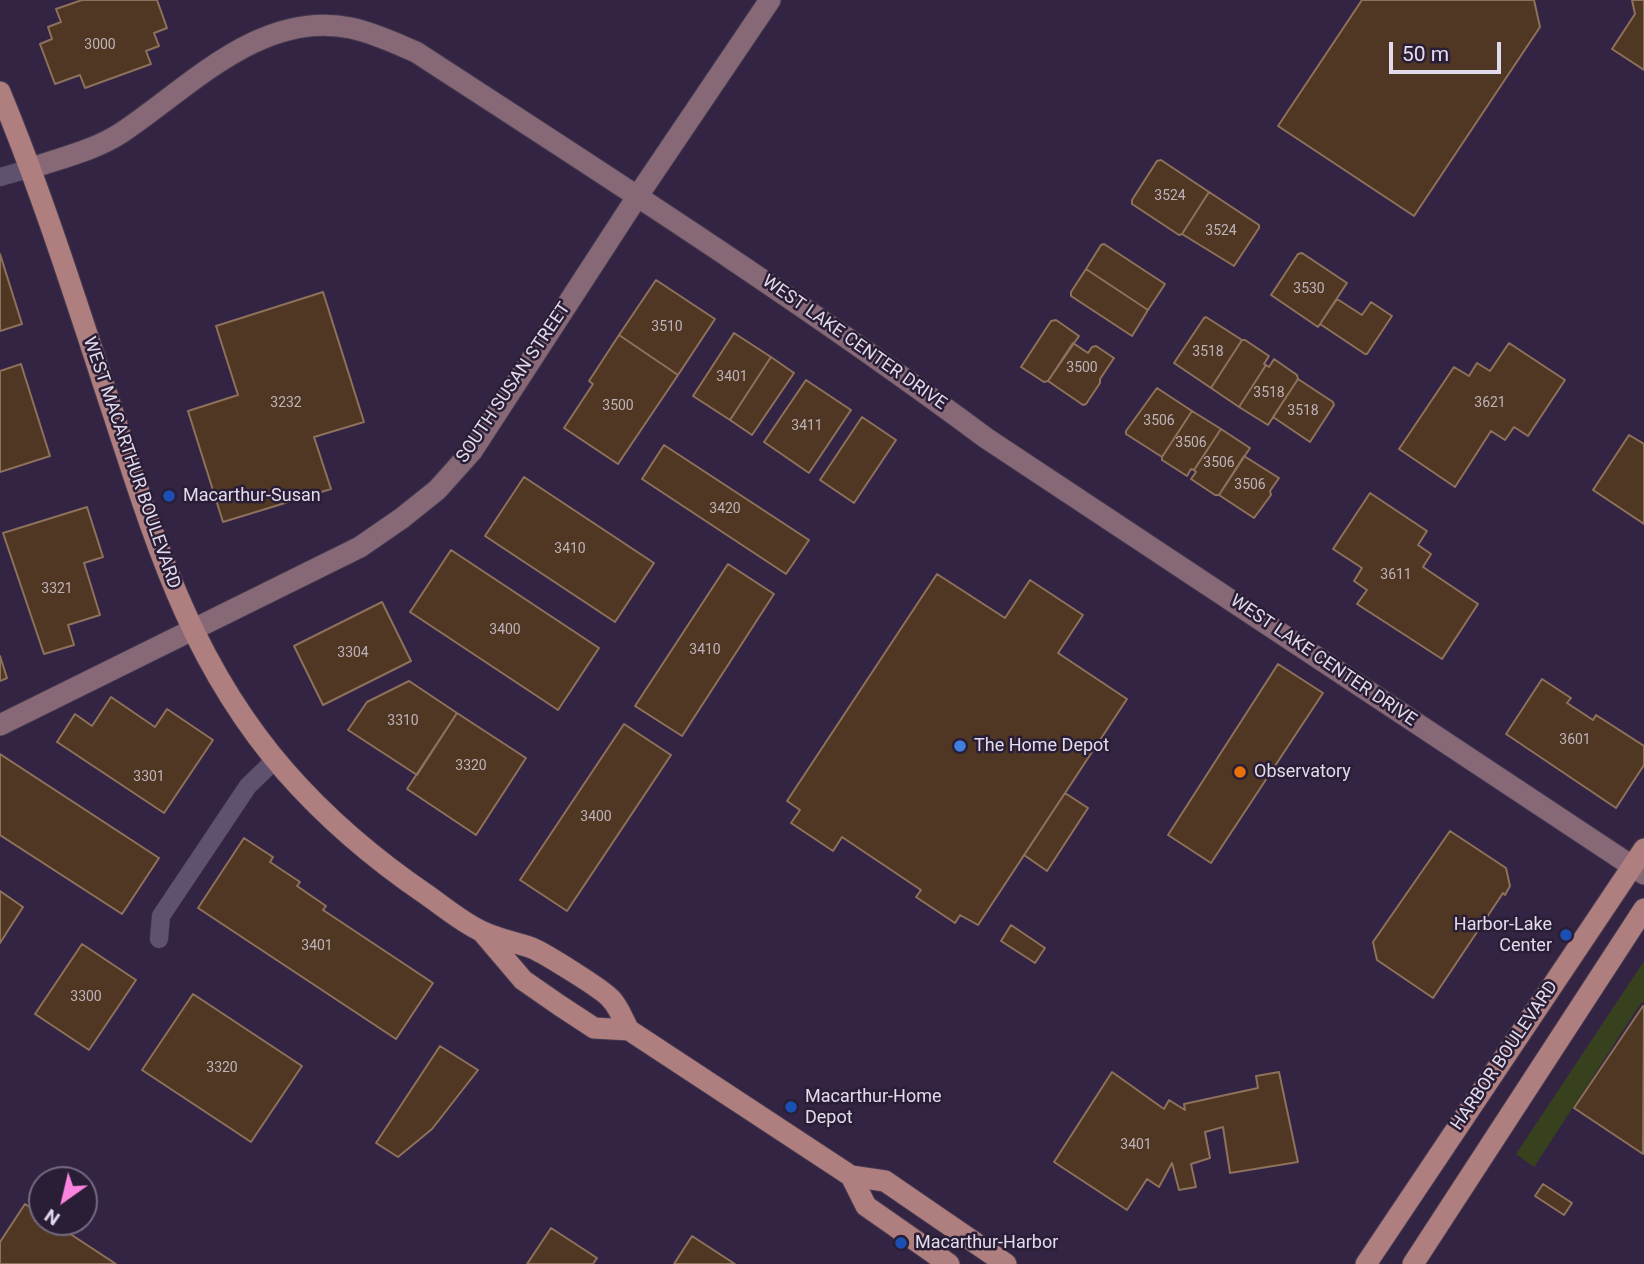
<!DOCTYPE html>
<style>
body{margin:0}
#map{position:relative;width:1644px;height:1264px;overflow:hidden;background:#2a1e37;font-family:Roboto,sans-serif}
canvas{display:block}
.north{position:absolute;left:28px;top:1166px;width:70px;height:70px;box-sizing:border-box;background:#2a1e37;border:2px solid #746a7f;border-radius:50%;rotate:214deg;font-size:19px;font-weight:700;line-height:28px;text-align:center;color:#e2dbeb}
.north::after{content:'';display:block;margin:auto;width:24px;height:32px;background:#fe85df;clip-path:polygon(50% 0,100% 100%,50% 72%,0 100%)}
.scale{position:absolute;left:1389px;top:42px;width:112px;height:32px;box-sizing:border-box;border:4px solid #e2dbeb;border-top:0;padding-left:9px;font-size:21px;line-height:24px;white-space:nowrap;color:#e2dbeb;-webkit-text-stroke:5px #2a1e37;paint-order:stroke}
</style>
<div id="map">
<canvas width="1644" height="1264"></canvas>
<div class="north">N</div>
<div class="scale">50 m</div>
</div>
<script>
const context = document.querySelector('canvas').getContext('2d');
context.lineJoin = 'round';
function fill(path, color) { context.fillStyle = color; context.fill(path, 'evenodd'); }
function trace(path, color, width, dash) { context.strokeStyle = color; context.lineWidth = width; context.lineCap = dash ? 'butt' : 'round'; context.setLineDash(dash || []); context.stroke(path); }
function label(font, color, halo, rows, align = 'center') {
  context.font = font + ' Roboto,sans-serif'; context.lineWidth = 5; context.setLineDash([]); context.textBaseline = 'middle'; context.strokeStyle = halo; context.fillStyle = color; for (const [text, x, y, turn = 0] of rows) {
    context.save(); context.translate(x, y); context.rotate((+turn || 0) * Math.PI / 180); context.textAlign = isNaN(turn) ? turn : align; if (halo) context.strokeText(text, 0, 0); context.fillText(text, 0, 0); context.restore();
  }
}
fill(new Path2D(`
 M0,0H1644V1264H0ZM42,1180H84V1222H42Z`), '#332443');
fill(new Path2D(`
 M1644,961V1002L1641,1003L1534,1167L1516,1154Z`), '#37411e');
const building = new Path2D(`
 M82,0H157L167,28L154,33L159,46L146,51L151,64L85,88L80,75L55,84L40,44L52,39L48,27L61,22L56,9Z
 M1362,0H1534L1540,27L1414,216L1278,126Z
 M1632,0H1644V70L1612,49L1635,14Z
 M1161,160L1209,192L1182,234L1179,235L1132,204V200L1157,161Z
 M1209,192L1259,225V228L1234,266L1182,234Z
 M1104,244L1165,284L1148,310L1086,269L1101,245Z
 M1302,253L1347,283L1318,327L1271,295L1298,254Z
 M0,254L22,324L0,331Z
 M1086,269L1148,310L1132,336L1071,296V292Z
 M656,280L715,319L678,375L619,335Z
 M323,292L364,422L314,437L331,489L223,522L188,411L238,395L216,326Z
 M1337,299L1362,315L1371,302L1392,316L1367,354H1365L1320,324Z
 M1206,317L1242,340L1211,388L1174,363L1204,318Z
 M1056,320L1079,336L1048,381L1044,382L1021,367L1051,321Z
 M734,333L771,357L730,420L693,396Z
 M619,335L678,375L618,464L564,428L593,384L589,381Z
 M1242,340H1245L1269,356L1264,364L1266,365L1239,407L1211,388Z
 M1073,343L1088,353L1092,347L1096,346L1114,358L1100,379V383L1086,404L1083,405L1048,381Z
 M1509,343L1565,380L1528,436L1514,427L1505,440L1491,431L1455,487L1399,449L1454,367L1469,376L1477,363L1490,371Z
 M771,357L794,373L752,435L730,420Z
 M1274,359L1297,375L1298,379L1268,425L1239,407L1266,365L1269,367Z
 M21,364L50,456L0,472V371Z
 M1298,379L1333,402L1334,405L1310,442L1273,417Z
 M806,380L851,410L809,473L764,442Z
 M1157,388L1192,411L1162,457L1126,434V431Z
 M1192,411L1221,429L1194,470L1191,469L1187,476L1162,460V457Z
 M862,417L896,440L854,503L820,480Z
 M1221,429L1250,448L1219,495H1215L1191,479L1196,472L1194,470Z
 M1629,435L1644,444V524L1593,490Z
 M664,445L809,540L786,574L642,479Z
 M1244,456L1279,478L1270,491L1271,495L1254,518L1219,495Z
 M524,477L654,563L615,622L485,536Z
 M1370,493L1427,531L1418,545L1431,554L1423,567L1478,604L1442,659L1357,604L1367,590L1354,581L1362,568L1333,549Z
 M87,507L103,557L84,563L100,615L68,625L74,645L44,654L3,533Z
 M451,550L599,648L558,710L410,612Z
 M728,564L774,594L682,736L635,706Z
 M937,574L1005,618L1030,580L1083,615L1058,653L1127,699L978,925L960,915L955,923L916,897L921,890L842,837L833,851L791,823L800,810L787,801Z
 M382,602L411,661L323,705L294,646Z
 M0,656L7,678L0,681Z
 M1278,664L1323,693L1211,863L1168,835Z
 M1542,679L1571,698L1567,703L1593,720L1596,715L1644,746V765L1616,808L1506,734Z
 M409,681L457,713L417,775L348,730L367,702Z
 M111,697L155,727L167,709L213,740L164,813L57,742L75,714L92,726Z
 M457,713L526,758L476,835L407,789Z
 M624,724L671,755L567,911L520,880Z
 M0,754L159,858L122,914L0,835Z
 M1065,793L1088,808L1047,871L1024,855Z
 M1450,831L1506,868L1510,886L1505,895L1503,893L1433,998L1377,960L1373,942Z
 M244,838L273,857L270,862L300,882L297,886L326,906L323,910L433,983L396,1039L198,908Z
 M0,891L23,907L0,943Z
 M1011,925L1045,948L1035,963L1001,941Z
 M82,944L136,980L89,1050L35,1014Z
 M193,994L302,1066L251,1142L142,1070Z
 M1643,1006H1644L1643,1154L1574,1108Z
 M440,1046L478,1070L432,1129L398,1157L376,1143Z
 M1112,1072L1164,1109L1169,1100L1185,1110L1184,1104L1258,1088L1256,1076L1279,1072L1298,1162L1230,1173L1223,1127L1205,1132L1210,1158L1191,1164L1196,1187L1179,1190L1172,1163L1159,1187L1147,1179L1127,1210L1054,1162Z
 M1543,1184L1572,1203L1564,1215L1535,1196Z
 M25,1204L42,1215V1222H52L116,1264H0V1242Z
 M551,1228L597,1258L593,1264H527Z
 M692,1236L735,1264H674Z`);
fill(building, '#503723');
trace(building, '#8d715b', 2);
const street = new Path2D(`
 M0,177L32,168
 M159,939L161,916L248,786L275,760`);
const secondary = new Path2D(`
 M32,168C61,158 95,150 121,133C189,88 261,9 351,28C374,33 395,43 416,52C608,177 802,301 986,438L1644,874
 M0,725L360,547L402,518L437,490L472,451L637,197L770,0`);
const primary = new Path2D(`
 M0,92C44,198 78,307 114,416C157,547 192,664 285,771C327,819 374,859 427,895C444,907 462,922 481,931C497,939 515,942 532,948C544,953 604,990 611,999C619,1007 623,1020 629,1030L851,1176L885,1181L1006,1264
 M483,933L523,980L559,1005L594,1028L629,1030
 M851,1176L866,1206L949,1264
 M1366,1264L1644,849
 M1413,1264L1644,909`);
trace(street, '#453a4f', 19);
trace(secondary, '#453a4f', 23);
trace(primary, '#453a4f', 23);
trace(street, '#5f526e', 18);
trace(secondary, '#876876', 21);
trace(primary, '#af7e7f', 21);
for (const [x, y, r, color] of [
 [169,496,7,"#1a4fb4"],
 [960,746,7,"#3f7fe0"],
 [1240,772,7,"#e8710a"],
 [1566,935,7,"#1a4fb4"],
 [791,1107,7,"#1a4fb4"],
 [901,1243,7,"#1a4fb4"]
]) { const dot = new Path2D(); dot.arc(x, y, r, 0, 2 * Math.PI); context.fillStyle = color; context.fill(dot); trace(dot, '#2a1e37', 2.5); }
label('14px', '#beb2b9', null, [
 ["3000",100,45],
 ["3524",1170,196],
 ["3524",1221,231],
 ["3530",1309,289],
 ["3510",667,327],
 ["3518",1208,352],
 ["3500",1082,368],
 ["3401",732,377],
 ["3518",1269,393],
 ["3232",286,403],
 ["3621",1490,403],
 ["3500",618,406],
 ["3518",1303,411],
 ["3506",1159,421],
 ["3411",807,426],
 ["3506",1191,443],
 ["3506",1219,463],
 ["3506",1250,485],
 ["3420",725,509],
 ["3410",570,549],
 ["3611",1396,575],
 ["3321",57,589],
 ["3400",505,630],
 ["3410",705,650],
 ["3304",353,653],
 ["3310",403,721],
 ["3601",1575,740],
 ["3320",471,766],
 ["3301",149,777],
 ["3400",596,817],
 ["3401",317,946],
 ["3300",86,997],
 ["3320",222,1068],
 ["3401",1136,1145]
]);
label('18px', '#e2dbeb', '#2a1e37', [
 ["WEST LAKE CENTER DRIVE",854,343,35],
 ["SOUTH SUSAN STREET",514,383,-56],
 ["WEST MACARTHUR BOULEVARD",131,463,71],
 ["WEST LAKE CENTER DRIVE",1323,661,34],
 ["HARBOR BOULEVARD",1505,1056,-56]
]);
label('18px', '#e2dbeb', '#2a1e37', [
 ["Macarthur-Susan",183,496],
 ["The Home Depot",974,746],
 ["Observatory",1254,772],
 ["Harbor-Lake",1552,925,"right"],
 ["Center",1552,946,"right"],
 ["Macarthur-Home",805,1097],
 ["Depot",805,1118],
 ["Macarthur-Harbor",915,1243]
], 'left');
</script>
